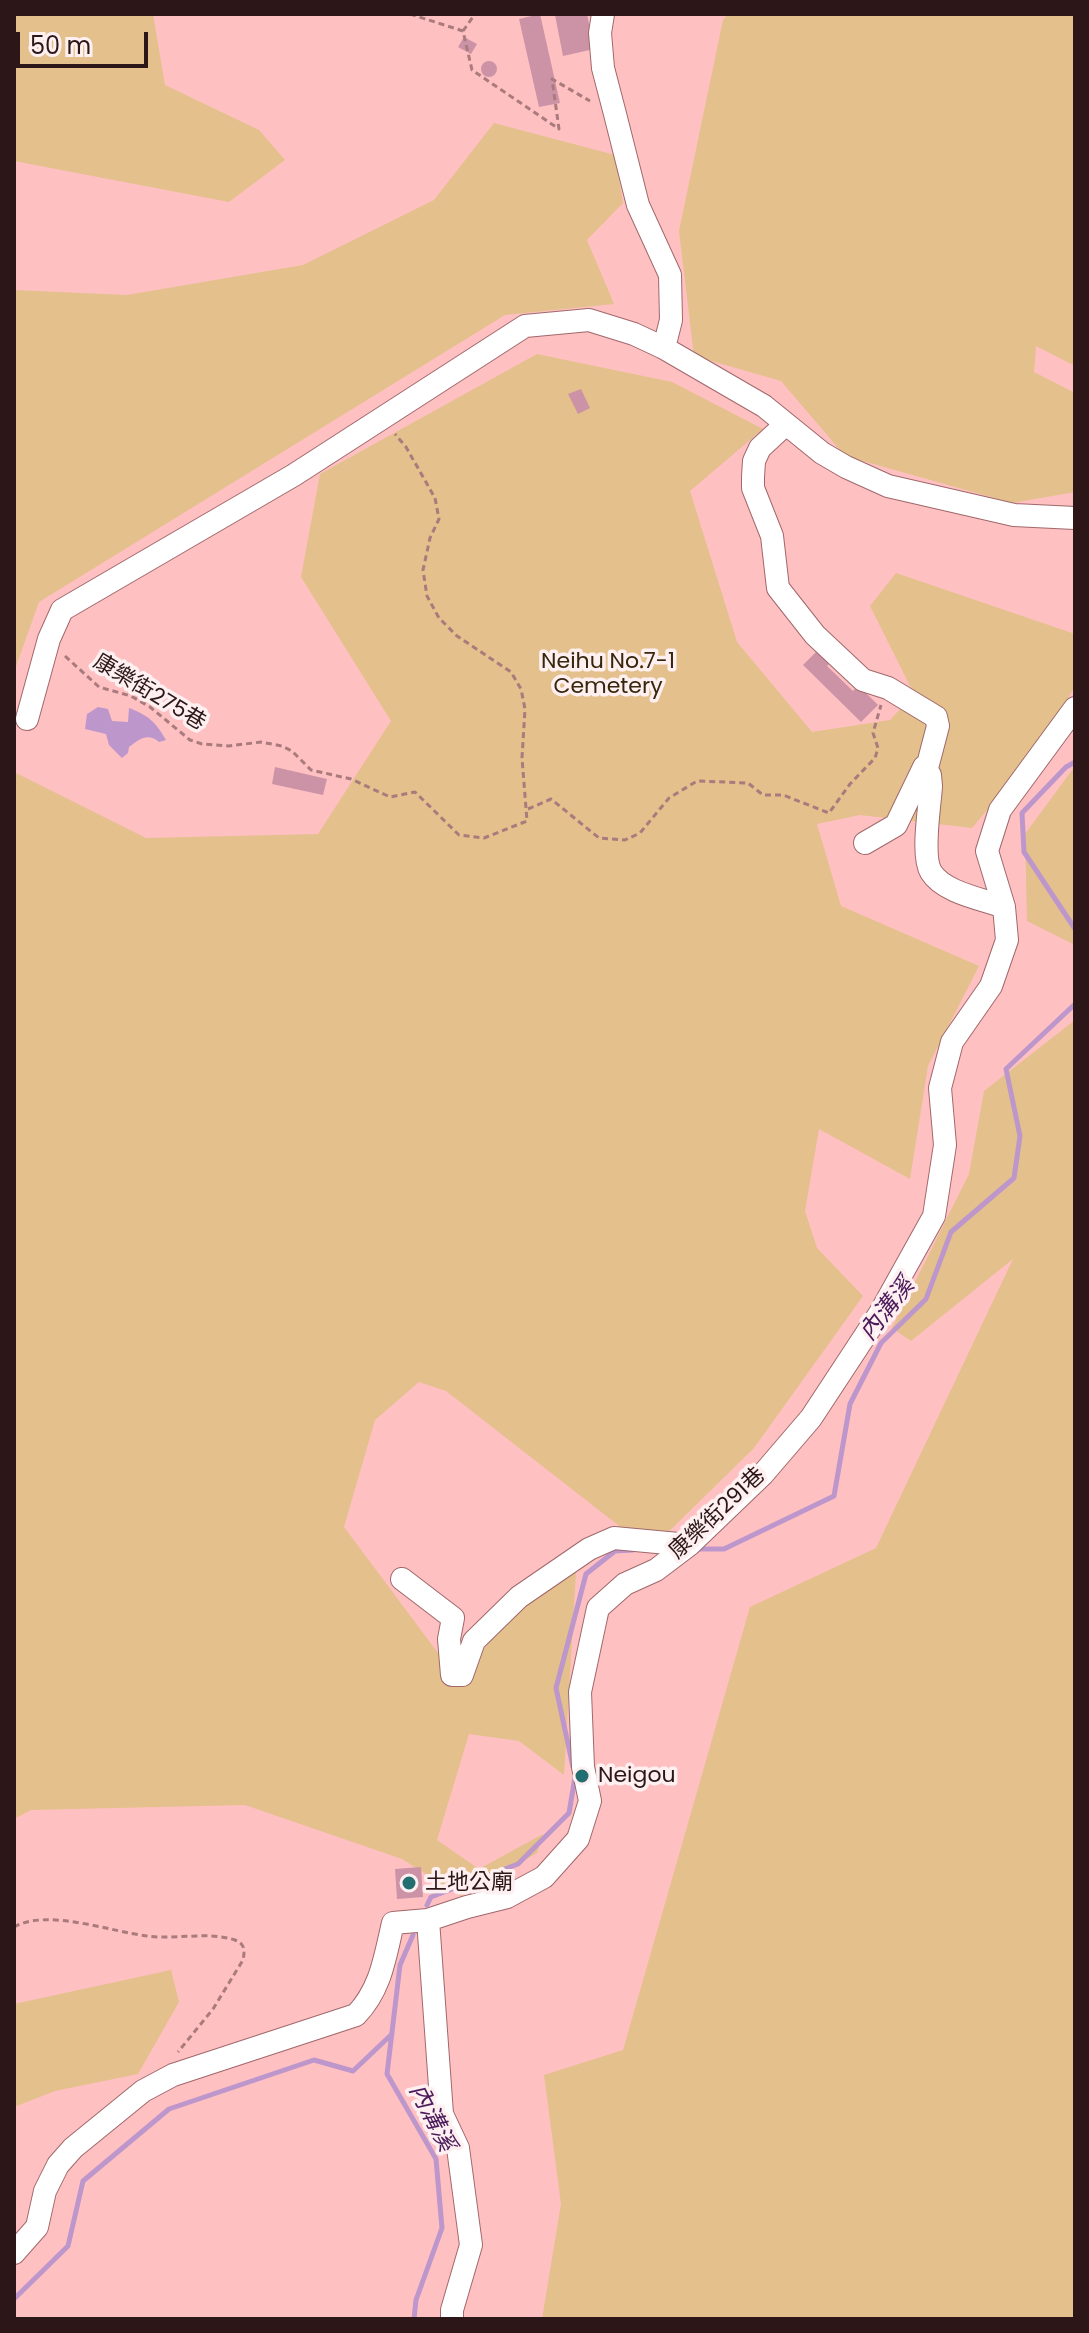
<!DOCTYPE html>
<meta charset="utf-8">
<style>
body{margin:0}
#map{position:relative;width:1089px;height:2333px;overflow:hidden;background:#ffc0c2;font-family:Poppins,sans-serif}
canvas{display:block}
.frame{position:absolute;inset:0;border:16px solid #2c1617;pointer-events:none}
.scale{position:absolute;left:16px;top:32px;width:132px;height:36px;box-sizing:border-box;border:4px solid #2c1617;border-top:0;padding-left:10px;font-size:24px;line-height:28px;white-space:nowrap;color:#2c1617;-webkit-text-stroke:6px #fef0f0;paint-order:stroke}
</style>
<div id="map">
<canvas width="1089" height="2333"></canvas>
<div class="frame"></div>
<div class="scale">50 m</div>
</div>
<script>
const context = document.querySelector('canvas').getContext('2d');
context.lineJoin = 'round';
function fill(path, color) { context.fillStyle = color; context.fill(path, 'evenodd'); }
function trace(path, color, width, dash) { context.strokeStyle = color; context.lineWidth = width; context.lineCap = dash ? 'butt' : 'round'; context.setLineDash(dash || []); context.stroke(path); }
function label(font, color, halo, rows, align = 'center') {
  context.font = font + ' Poppins,"Noto Sans TC",sans-serif'; context.lineWidth = 7; context.setLineDash([]); context.textBaseline = 'middle'; context.strokeStyle = halo; context.fillStyle = color; for (const [text, x, y, turn = 0] of rows) {
    context.save(); context.translate(x, y); context.rotate((+turn || 0) * Math.PI / 180); context.textAlign = isNaN(turn) ? turn : align; if (halo) context.strokeText(text, 0, 0); context.fillText(text, 0, 0); context.restore();
  }
}
fill(new Path2D(`
 M14,14H153L165,85L259,130L285,160L229,202L14,161Z
 M728,14H1075V366L1036,346L1034,372L1075,393V492L1012,503L845,456L781,381L694,356L679,231L723,20Z
 M494,123L615,155L623,203L587,240L614,304L505,315L39,602L14,672V290L127,295L303,265L434,200Z
 M537,354L672,382L763,429L690,491L737,642L812,732L890,720L914,694L870,606L896,573L1075,634V686L1036,752L972,828L860,815L817,824L841,906L979,966L928,1066L910,1179L819,1129L805,1211L817,1248L863,1296L754,1448L650,1550L446,1391L419,1382L375,1420L344,1527L441,1657L481,1652L524,1602L576,1572L564,1775L519,1741L469,1734L437,1840L479,1869L543,1834L537,1853L461,1896L402,1859L245,1805L31,1810L14,1819V772L146,838L318,834L391,721L301,577L320,474Z
 M1075,766V945L1027,921L1025,834Z
 M1075,1020V2319H542L561,2204L544,2075L623,2050L750,1607L876,1548L1013,1259L911,1341L892,1328L969,1174L984,1091Z
 M171,1970L179,2002L138,2074L55,2091L14,2107V2004Z`), '#e3c08c');
fill(new Path2D(`
 M98,707L108,709L112,721L128,722L129,708C148,715 156,722 166,740L159,742C147,732 139,740 129,747L128,753L122,758L109,745L106,734L85,729L87,714Z`), '#bd97cb');
trace(new Path2D(`
 M1075,762L1066,767L1022,813L1024,852L1075,929
 M696,1549H724L834,1496L850,1404L881,1343L926,1299L951,1232L1014,1178L1020,1136L1006,1069L1075,1004
 M573,1767L556,1688L586,1574L615,1551L633,1550
 M427,1905L431,1897L518,1864L569,1813L575,1777
 M413,1935L400,1965L387,2074L436,2159L442,2228L416,2300L414,2319
 M14,2299L68,2246L83,2181L169,2109L314,2060L353,2071L392,2034`), '#bd97cb', 5);
fill(new Path2D(`
 M540,14L560,103L539,107L519,19Z
 M562,14H587L594,49L563,56L555,15Z
 M464,37L477,44L471,54L458,47Z
 M481 69a8 8 0 1 1 16 0a8 8 0 1 1-16 0Z
 M581,389L590,408L578,414L568,394Z
 M821,647L834,659L827,666L853,691L858,685L878,705L861,722L803,665Z
 M275,767L327,779L323,795L272,784Z
 M421,1867L423,1897L397,1899L395,1869Z`), '#cc93a7');
const minor = new Path2D(`
 M603,14L600,33L603,68L615,114L638,205L670,275L671,320L664,348
 M786,424L760,448L754,461L753,477V488L772,536L778,588L815,635L863,680L888,688L936,717L938,726L927,768
 M27,719L49,639L62,610L294,475L525,326L589,320L634,334L664,348L764,406L822,453L846,467L888,486L1014,515L1075,518
 M865,843L896,825L924,767L930,775L931,786C930,806 921,855 931,872C944,893 983,899 1004,907
 M402,1579L453,1618L449,1639L452,1675H462L474,1641L519,1597L589,1549L614,1538L689,1545
 M14,2253L37,2227L45,2191L58,2165L73,2148L143,2091L173,2075L356,2015C381,1989 385,1957 393,1923L428,1920
 M452,2319V2310L471,2245L458,2148L442,2114L428,1920L467,1907L507,1897L544,1877L578,1839L590,1801L583,1767L580,1692L598,1608L625,1584L656,1570L689,1545L763,1474L811,1418L880,1313L934,1216L945,1145L940,1088L952,1042L991,986L1007,940L1004,907L987,851L1000,810L1075,708`);
trace(minor, '#a0686b', 24);
trace(new Path2D(`
 M410,14L463,31L472,70L559,129L552,79L590,101
 M463,31L475,14
 M65,656L99,687L131,696L150,707L190,740L202,744L229,746L261,742L282,746L292,751L311,770L351,779L390,797L415,792L459,835L484,838L527,821L522,758L525,709L521,689L511,672L457,636L439,618L427,596L423,570L430,538L439,519L435,498L406,447L395,434
 M528,809L551,799L599,838L625,840L640,833L669,798L697,781L748,783L763,795H783L829,813L850,784L875,758L878,748L873,733L881,705
 M14,1927C48,1908 111,1932 148,1936C176,1940 208,1931 235,1940C245,1944 245,1950 243,1960L213,2009L178,2052`), '#a97b7d', 3, [6, 4]);
trace(minor, '#fff', 22);
for (const [x, y, r, color] of [
 [582,1776,8,"#236e70"],
 [409,1883,8,"#236e70"]
]) { const dot = new Path2D(); dot.arc(x, y, r, 0, 2 * Math.PI); context.fillStyle = color; context.fill(dot); trace(dot, '#fef0f0', 3); }
label('22px', '#37260c', '#fef0f0', [
 ["Neihu No.7-1",608,662],
 ["Cemetery",608,687]
]);
label('22px', '#2c1617', '#fef0f0', [
 ["康樂街275巷",149,693,31],
 ["康樂街291巷",718,1514,-43]
]);
label('22px', '#2c1617', '#fef0f0', [
 ["Neigou",598,1776],
 ["土地公廟",425,1883]
], 'left');
label('italic 24px', '#4b1b5b', '#fef0f0', [
 ["內溝溪",888,1310,-52],
 ["內溝溪",431,2118,63]
]);
</script>
